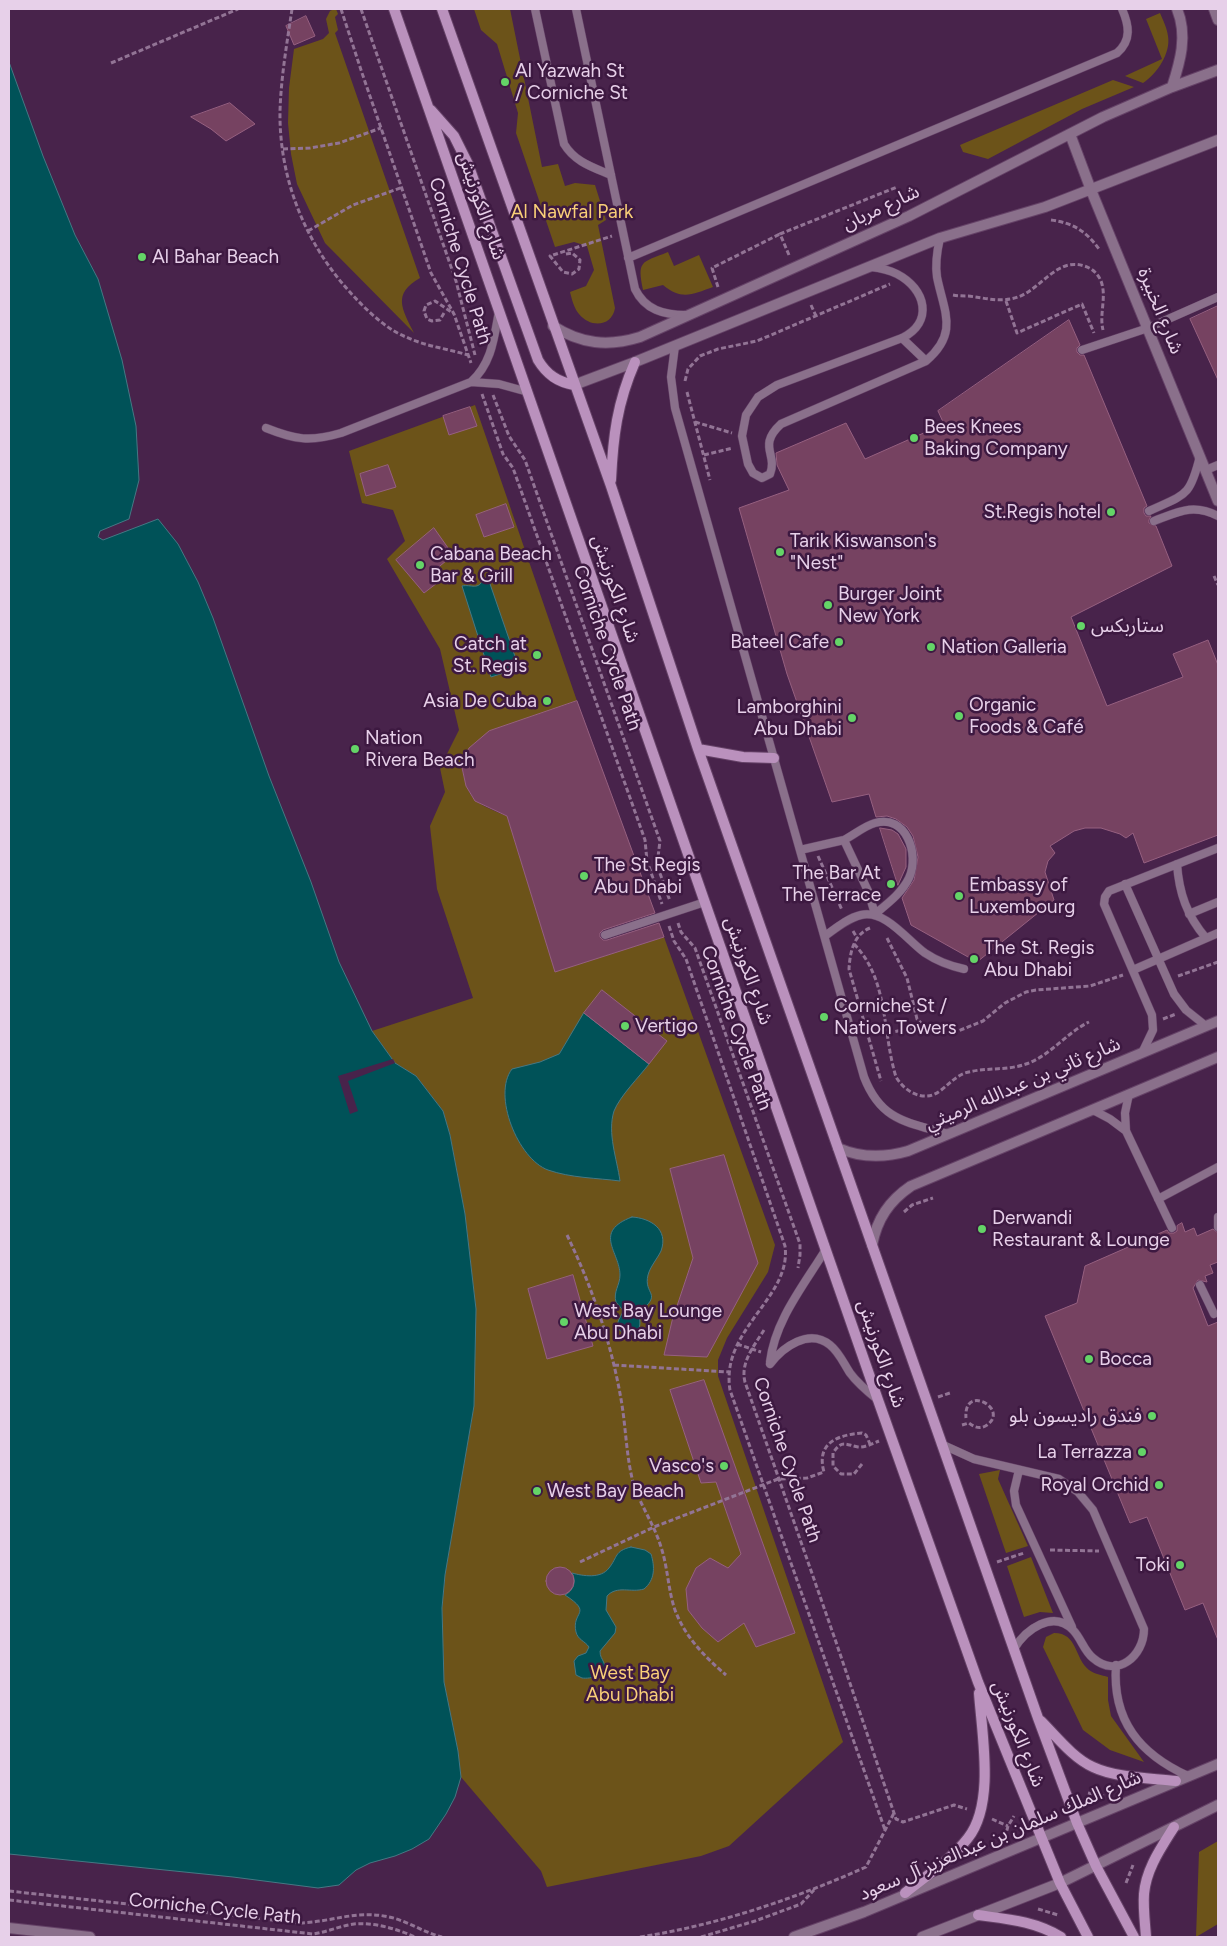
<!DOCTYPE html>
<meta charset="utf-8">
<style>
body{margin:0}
#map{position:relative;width:1227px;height:1946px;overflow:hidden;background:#48234b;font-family:Figtree,sans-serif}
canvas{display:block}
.frame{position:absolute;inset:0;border:10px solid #e7d0e9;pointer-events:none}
</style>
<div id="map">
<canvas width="1227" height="1946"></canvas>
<div class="frame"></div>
</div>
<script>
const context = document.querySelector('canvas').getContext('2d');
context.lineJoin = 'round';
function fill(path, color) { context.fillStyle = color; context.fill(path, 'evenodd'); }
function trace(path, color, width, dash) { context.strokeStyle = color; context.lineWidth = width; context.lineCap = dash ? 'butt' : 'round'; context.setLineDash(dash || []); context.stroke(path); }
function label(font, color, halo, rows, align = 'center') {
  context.font = font + ' Figtree,"Noto Sans Arabic",sans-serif'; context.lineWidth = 5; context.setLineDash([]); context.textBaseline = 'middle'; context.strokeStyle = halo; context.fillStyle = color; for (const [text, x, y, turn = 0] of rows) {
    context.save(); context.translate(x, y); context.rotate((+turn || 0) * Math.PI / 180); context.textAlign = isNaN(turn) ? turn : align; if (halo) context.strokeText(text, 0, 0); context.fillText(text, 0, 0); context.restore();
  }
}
fill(new Path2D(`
 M334,9H336L338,14L335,17L338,30L335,33L420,278C392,294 402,309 414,333L325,243L297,184L291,154L288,123L289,88L294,49L323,39L329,33L326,19L330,11Z
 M474,9H510L542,167L558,164L565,186L575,183L595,185L606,220L598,225L615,308C612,327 590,328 579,314C574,308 572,300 570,292L586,286L594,270L587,246L574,242L555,247L516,133L518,113L497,44L481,30Z
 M1160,13C1163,20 1167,28 1168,36C1171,53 1157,74 1143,83L1125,76L1162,59L1146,19Z
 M1113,80L1134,87L1082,109L988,159L963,152L960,145Z
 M668,252L674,266L699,255L713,287C693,294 682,301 663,285L643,290C637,260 641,263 668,252Z
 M475,405L577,701L512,724L461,763C468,800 472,802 507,816L555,971L664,937L775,1245L768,1272L727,1338L718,1360V1376L843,1742L729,1846L701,1856L547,1887L541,1871L461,1777L458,1751L444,1682L442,1608L445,1575L474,1406L476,1309L465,1214L450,1135L443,1111L416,1076L395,1063L372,1031L473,998L437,889L430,826L445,792L440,768L459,730L440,649L387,559L405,541L393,510L362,503L349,451Z
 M1000,1470L998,1479L1028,1546L1006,1553L979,1474Z
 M1031,1557L1053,1613L1040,1612L1024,1617L1007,1566Z
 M1054,1633C1078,1633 1074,1658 1089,1670C1094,1674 1102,1675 1108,1677V1700L1111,1716L1144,1762L1110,1750L1083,1730L1043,1647L1046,1637Z
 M1218,1841V1924L1196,1937L1199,1852Z`), '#6c5319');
const water = new Path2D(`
 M9,62L43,156L75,235L98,279L122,360L136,426L139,480L129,519L100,531L98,537L103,540L158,519L178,544L198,582L213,618L269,776L311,882L339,962L372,1031L395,1063L416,1076L443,1111L450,1135L465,1214L476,1309L474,1406L445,1575L442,1608L444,1682L458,1751L461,1777L455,1797L446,1814L429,1839L412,1849L395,1856L370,1863L356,1870L339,1885L318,1888L233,1877L9,1854Z
 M488,578L519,668L491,677L462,586C471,584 479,591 483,579Z
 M584,1013L649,1064C639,1077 620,1096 614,1111C607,1133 617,1159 620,1181C597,1178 571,1178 548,1170C518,1159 492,1095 512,1069L540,1062L559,1054Z
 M632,1217C650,1218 669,1229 661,1251C657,1259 650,1267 648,1275C643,1295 664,1293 639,1312C639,1317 641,1323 639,1328C634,1340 616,1335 618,1322C619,1318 622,1315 623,1311C621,1307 618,1305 616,1302C613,1292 620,1285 620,1275C620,1252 592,1232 632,1217Z
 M631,1547L645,1550L651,1554C655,1567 655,1580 644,1589C631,1593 617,1585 607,1596L606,1610L616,1627L615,1633L600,1651C600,1657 602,1658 604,1663C609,1676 590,1679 582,1678L576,1675L574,1661L578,1656L586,1653L589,1647C585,1641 578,1640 576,1632C571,1611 594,1614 565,1595C573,1591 577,1582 572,1573C583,1576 601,1579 609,1568C618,1557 614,1551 631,1547Z`);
fill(water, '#005258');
trace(water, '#457884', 1);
fill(new Path2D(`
 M393,1059L395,1063L348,1081L358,1111L350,1114L338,1076Z`), '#48234b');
const building = new Path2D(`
 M306,16L315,36L294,45L286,26Z
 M230,103L255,124L226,141L211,129L191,117Z
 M1218,306V380L1190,319Z
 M1069,320L1080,345L1077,348V352L1080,355H1084L1147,506L1144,508V513L1146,516H1151L1149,520V523L1156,526L1172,566L1071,617L1107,706L1183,677L1173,654L1208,640L1218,665V835L1144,863L1133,833L1126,838L1120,834L1101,828H1085L1074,831L1050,846L1055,853L1048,861L1045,872L1054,900L977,962L911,925L902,898L914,880L918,857L913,836L907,827L896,819L887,816L876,817L869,794L832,802L787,674L739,508L789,490L777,465L776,453L846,423L865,459L944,424L938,411Z
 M470,407L477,426L449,435L443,416Z
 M388,465L396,487L366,496L360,474Z
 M506,504L514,527L484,537L476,515Z
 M434,528L453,555L434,571L441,580L424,593L396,560Z
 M577,701L655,913L603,930L600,933V937L603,940H607L659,923L664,937L555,972L507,816L475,801L466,786L461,763L469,748L489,731Z
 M880,828L892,830L898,834L906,849V867L898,885Z
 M602,990L667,1041L649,1064L584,1013Z
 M724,1155L758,1263L707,1357L664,1355L672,1321L693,1258L670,1169Z
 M1182,1223L1185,1232L1194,1228L1197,1236L1213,1229L1218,1233V1262L1210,1265L1213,1273L1205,1276L1207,1282L1198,1280L1193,1288L1208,1326L1218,1322V1640L1203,1603L1185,1610L1147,1517L1130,1523L1045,1316L1077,1303L1085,1266L1167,1230L1169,1233H1174L1177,1231V1226Z
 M573,1275L593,1346L547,1359L528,1289Z
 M704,1380L795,1633L756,1647L744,1623L718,1642L702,1628L688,1610L686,1589L696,1568L710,1558L728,1568L741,1554L716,1482L701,1483L670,1390Z
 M546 1581a14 14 0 1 1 28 0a14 14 0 1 1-28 0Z`);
fill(building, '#764261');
trace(building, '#966080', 1);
const service = new Path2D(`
 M535,9L564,144C575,162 592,167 611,175
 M576,9L635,289C645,310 664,315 686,315
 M628,258L1117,53C1132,40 1129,25 1122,9
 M871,267C880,268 889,270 897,274C926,289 934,322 902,338L777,385L758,397L746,415L742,436L748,464L753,473L762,478L770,474C778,454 757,446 781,424L926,361C959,333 944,312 937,277C935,264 937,251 940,238
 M902,338L926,361
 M675,346L671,377L675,408L864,1077C881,1121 907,1122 948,1134
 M1082,350L1148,328L1218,297
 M471,382C492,363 494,338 499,311
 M266,428C296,440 310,442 341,433L471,382L499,384L528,392
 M1206,470L1218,465
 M1149,511C1186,494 1190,497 1200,456
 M1154,521C1178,512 1193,503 1218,516
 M800,850L844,840L868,891L875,914C887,904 902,893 909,878C920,854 906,814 875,823C864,826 854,835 844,840
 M1177,864C1179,893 1187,916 1206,938
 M1125,884L1174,994L1186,1010L1206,1026
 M1189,914L1218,902
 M605,935L705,902
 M825,936C836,928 848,918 861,915C885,909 908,941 925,953C937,961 950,966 964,969
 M1133,970L1218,933
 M1142,1053L1153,1030L1152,1015L1104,904L1105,897L1109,891L1218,848
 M1129,1094L1125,1113L1126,1131L1172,1228
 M1093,1110L1110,1119L1126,1131
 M1158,1199L1218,1167
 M1218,1217V1227
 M1200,1285L1214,1314
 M770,1362C775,1320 804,1285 826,1249
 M770,1364C783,1347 809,1328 830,1345C839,1352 844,1364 850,1373C858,1384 868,1392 878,1400
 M941,1444L974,1459L1059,1479L1078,1492L1093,1510L1144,1629C1144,1656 1117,1679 1093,1658C1084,1651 1081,1638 1073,1630C1053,1609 1025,1630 1014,1649
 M1019,1470L1014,1491L1016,1505L1072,1627
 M1116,1665C1112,1721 1140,1754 1188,1776`);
const minor = new Path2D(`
 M1214,9L1218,20
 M1172,87C1180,62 1188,36 1177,9
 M1070,134L1091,190L1218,501
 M553,326C581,344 608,347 640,337L909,216L1103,117L1172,87L1218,70
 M574,385L635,362L940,238L1045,207L1218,140
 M838,1148C861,1158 884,1158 908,1151L1218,1021
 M872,1245C877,1219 889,1201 911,1186L1218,1057`);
const tertiary = new Path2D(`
 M9,1928L90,1937
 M794,1937L864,1912L1218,1764
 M922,1937L1060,1883L1218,1805`);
const secondary = new Path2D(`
 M394,9L878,1400L978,1682L1060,1883L1088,1937
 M442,9L611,486L698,749L1038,1718L1077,1823L1096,1866L1134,1937
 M431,110L454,136L468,164L538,360C547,375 558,382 574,385
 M611,480C613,437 617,403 635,362
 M698,749L743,757L774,758
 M1041,1721C1057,1737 1073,1758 1093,1767C1116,1778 1151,1778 1176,1781
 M905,1893C926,1876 952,1859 968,1838C995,1804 982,1735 979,1693
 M978,1915C1007,1919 1035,1921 1061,1937
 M1146,1937C1145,1923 1143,1908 1144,1894C1146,1869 1161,1848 1174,1827`);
trace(service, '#654267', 9);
trace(minor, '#654267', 12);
trace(tertiary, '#654267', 12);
trace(secondary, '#654267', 12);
trace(new Path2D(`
 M292,9C287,43 281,77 280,111C279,174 302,235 342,283C358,302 383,328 406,337C425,346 448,349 468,355
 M341,9L362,73L431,273L454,314L471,363
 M361,9L456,281L475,355
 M111,63L238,9
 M283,149L310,148L339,143L381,128
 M1051,220C1073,223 1086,231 1099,249
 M308,231L353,205L403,187
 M566,254L572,253L580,260L579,269L572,274L563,272L550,256L612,236
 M789,255L780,234L897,187
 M718,287L712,268L780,234
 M953,295C958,296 963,296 968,296C986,298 1001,303 1018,297C1041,289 1057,257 1084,266C1092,268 1098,274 1101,281C1107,297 1099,314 1103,330
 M1006,301L1017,333L1082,304L1094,333
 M811,305L816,316
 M444,313L440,320L432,321L427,319L424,311L426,305L435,301L453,313
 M685,381L688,369L700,356L718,349L757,341L890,284
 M687,392L710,480
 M482,394L503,454L513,468L645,840L647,861L662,904
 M493,395L509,436L525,460L660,841L657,865L670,901
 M695,422L732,433
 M704,455L733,448
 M1214,576L1218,585
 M818,856L842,910
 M678,923L681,932L695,948L800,1244V1255L798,1268
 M669,926L674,941L686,959L785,1246C792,1298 720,1329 730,1390L885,1830
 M870,928C853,935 850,953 849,969L881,1081
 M853,931L857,938
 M887,938L907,978L917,1019L929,1031L937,1033L958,1031L983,1021L1005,1003L1026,992L1036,990L1090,986L1123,975
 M854,944C889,980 882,1032 896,1077C905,1092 924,1103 940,1091C949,1084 955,1077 965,1073C985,1067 1006,1071 1026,1064C1050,1056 1066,1033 1089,1022
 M1178,976L1218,962
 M1163,1019L1176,1014
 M888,1033L922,1026
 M904,1212L912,1205L933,1198
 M567,1235C592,1287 611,1342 621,1399C626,1427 626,1455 633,1482C640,1505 654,1524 661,1547C668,1568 668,1590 675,1610C685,1637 705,1657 726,1675
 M764,1330C754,1346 740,1363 745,1382L836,1642L895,1816L896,1819L903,1822L954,1805L967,1809
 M737,1344L761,1352
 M614,1365L729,1372
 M938,1397L950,1393
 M962,1425L969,1423C974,1427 980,1430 987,1425C1010,1409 963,1383 966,1418
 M862,1464L854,1474H841L833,1466V1453C842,1439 846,1445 858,1447C864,1448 874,1443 879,1441
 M1050,1550L1099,1551
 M580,1562L654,1527L778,1479L807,1478L824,1472C816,1444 836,1435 862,1433L866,1435L870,1444
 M997,1562L1024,1553
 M1088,1793L1104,1796
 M992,1819L1008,1826
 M1005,1838L1008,1826L1014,1816
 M1126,1883L1133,1865
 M9,1891L300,1923C330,1922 354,1911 384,1916C405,1919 422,1932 442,1937
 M9,1900L313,1934C327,1932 340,1926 354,1924C374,1922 397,1929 415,1937
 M1038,1909L1058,1915
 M640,1937C718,1925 794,1899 866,1867L894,1813
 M701,1937L755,1921L801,1904L814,1890`), '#927495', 3, [5, 2.5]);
trace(service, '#8a708b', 8);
trace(minor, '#8a708b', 10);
trace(tertiary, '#8a708b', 10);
trace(secondary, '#ba91bd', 10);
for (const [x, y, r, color] of [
 [505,82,5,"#64d467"],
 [142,257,5,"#64d467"],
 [914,438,5,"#64d467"],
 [1111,512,5,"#64d467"],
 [780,552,5,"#64d467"],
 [420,565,5,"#64d467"],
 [828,605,5,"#64d467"],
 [1081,626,5,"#64d467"],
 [839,642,5,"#64d467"],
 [931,647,5,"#64d467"],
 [537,655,5,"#64d467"],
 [547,701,5,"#64d467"],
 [959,716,5,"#64d467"],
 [852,718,5,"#64d467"],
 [355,749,5,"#64d467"],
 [584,876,5,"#64d467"],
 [891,884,5,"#64d467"],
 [959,896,5,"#64d467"],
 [974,959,5,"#64d467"],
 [824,1017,5,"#64d467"],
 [625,1026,5,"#64d467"],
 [982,1229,5,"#64d467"],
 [564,1322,5,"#64d467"],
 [1089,1359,5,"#64d467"],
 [1152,1416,5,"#64d467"],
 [1142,1452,5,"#64d467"],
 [724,1466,5,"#64d467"],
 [1159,1485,5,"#64d467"],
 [537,1491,5,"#64d467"],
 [1180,1565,5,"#64d467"]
]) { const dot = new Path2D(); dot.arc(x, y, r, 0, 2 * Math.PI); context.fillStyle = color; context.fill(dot); trace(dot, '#3d1941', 2); }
label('19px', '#e7d0e9', '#3d1941', [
 ["Al Yazwah St",515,71],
 ["/ Corniche St",515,93],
 ["Al Bahar Beach",152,257],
 ["Bees Knees",924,427],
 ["Baking Company",924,449],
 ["St.Regis hotel",1101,512,"right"],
 ["Tarik Kiswanson's",790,541],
 ["\"Nest\"",790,563],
 ["Cabana Beach",430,554],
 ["Bar & Grill",430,576],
 ["Burger Joint",838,594],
 ["New York",838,616],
 ["ستاربكس",1091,626],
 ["Bateel Cafe",829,642,"right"],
 ["Catch at",527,644,"right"],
 ["St. Regis",527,666,"right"],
 ["Nation Galleria",941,647],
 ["Asia De Cuba",537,701,"right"],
 ["Organic",969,705],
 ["Foods & Café",969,727],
 ["Lamborghini",842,707,"right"],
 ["Abu Dhabi",842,729,"right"],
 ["Nation",365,738],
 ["Rivera Beach",365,760],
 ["The St Regis",594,865],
 ["Abu Dhabi",594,887],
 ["The Bar At",881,873,"right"],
 ["The Terrace",881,895,"right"],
 ["Embassy of",969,885],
 ["Luxembourg",969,907],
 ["The St. Regis",984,948],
 ["Abu Dhabi",984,970],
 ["Corniche St /",834,1006],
 ["Nation Towers",834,1028],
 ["Vertigo",635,1026],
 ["Derwandi",992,1218],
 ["Restaurant & Lounge",992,1240],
 ["West Bay Lounge",574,1311],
 ["Abu Dhabi",574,1333],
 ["Bocca",1099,1359],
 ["فندق راديسون بلو",1142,1416,"right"],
 ["La Terrazza",1132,1452,"right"],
 ["Vasco's",714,1466,"right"],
 ["Royal Orchid",1149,1485,"right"],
 ["West Bay Beach",547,1491],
 ["Toki",1170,1565,"right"]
], 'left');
label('19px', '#e7d0e9', '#3d1941', [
 ["شارع الكورنيش",481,206,71],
 ["شارع مربان",881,208,-25],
 ["Corniche Cycle Path",460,261,73],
 ["شارع الخبيرة",1160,311,68],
 ["شارع الكورنيش",615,589,71],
 ["Corniche Cycle Path",607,648,71],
 ["شارع الكورنيش",748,971,71],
 ["Corniche Cycle Path",736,1028,70],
 ["شارع ثاني بن عبدالله الرميثي",1023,1084,-23],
 ["شارع الكورنيش",881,1354,71],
 ["Corniche Cycle Path",787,1460,71],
 ["شارع الكورنيش",1018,1734,68],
 ["شارع الملك سلمان بن عبدالعزيز آل سعود",1000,1836,-23],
 ["Corniche Cycle Path",215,1909,6]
]);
label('19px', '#f9cf78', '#3d1941', [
 ["Al Nawfal Park",572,212],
 ["West Bay",630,1673],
 ["Abu Dhabi",630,1695]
]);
</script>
